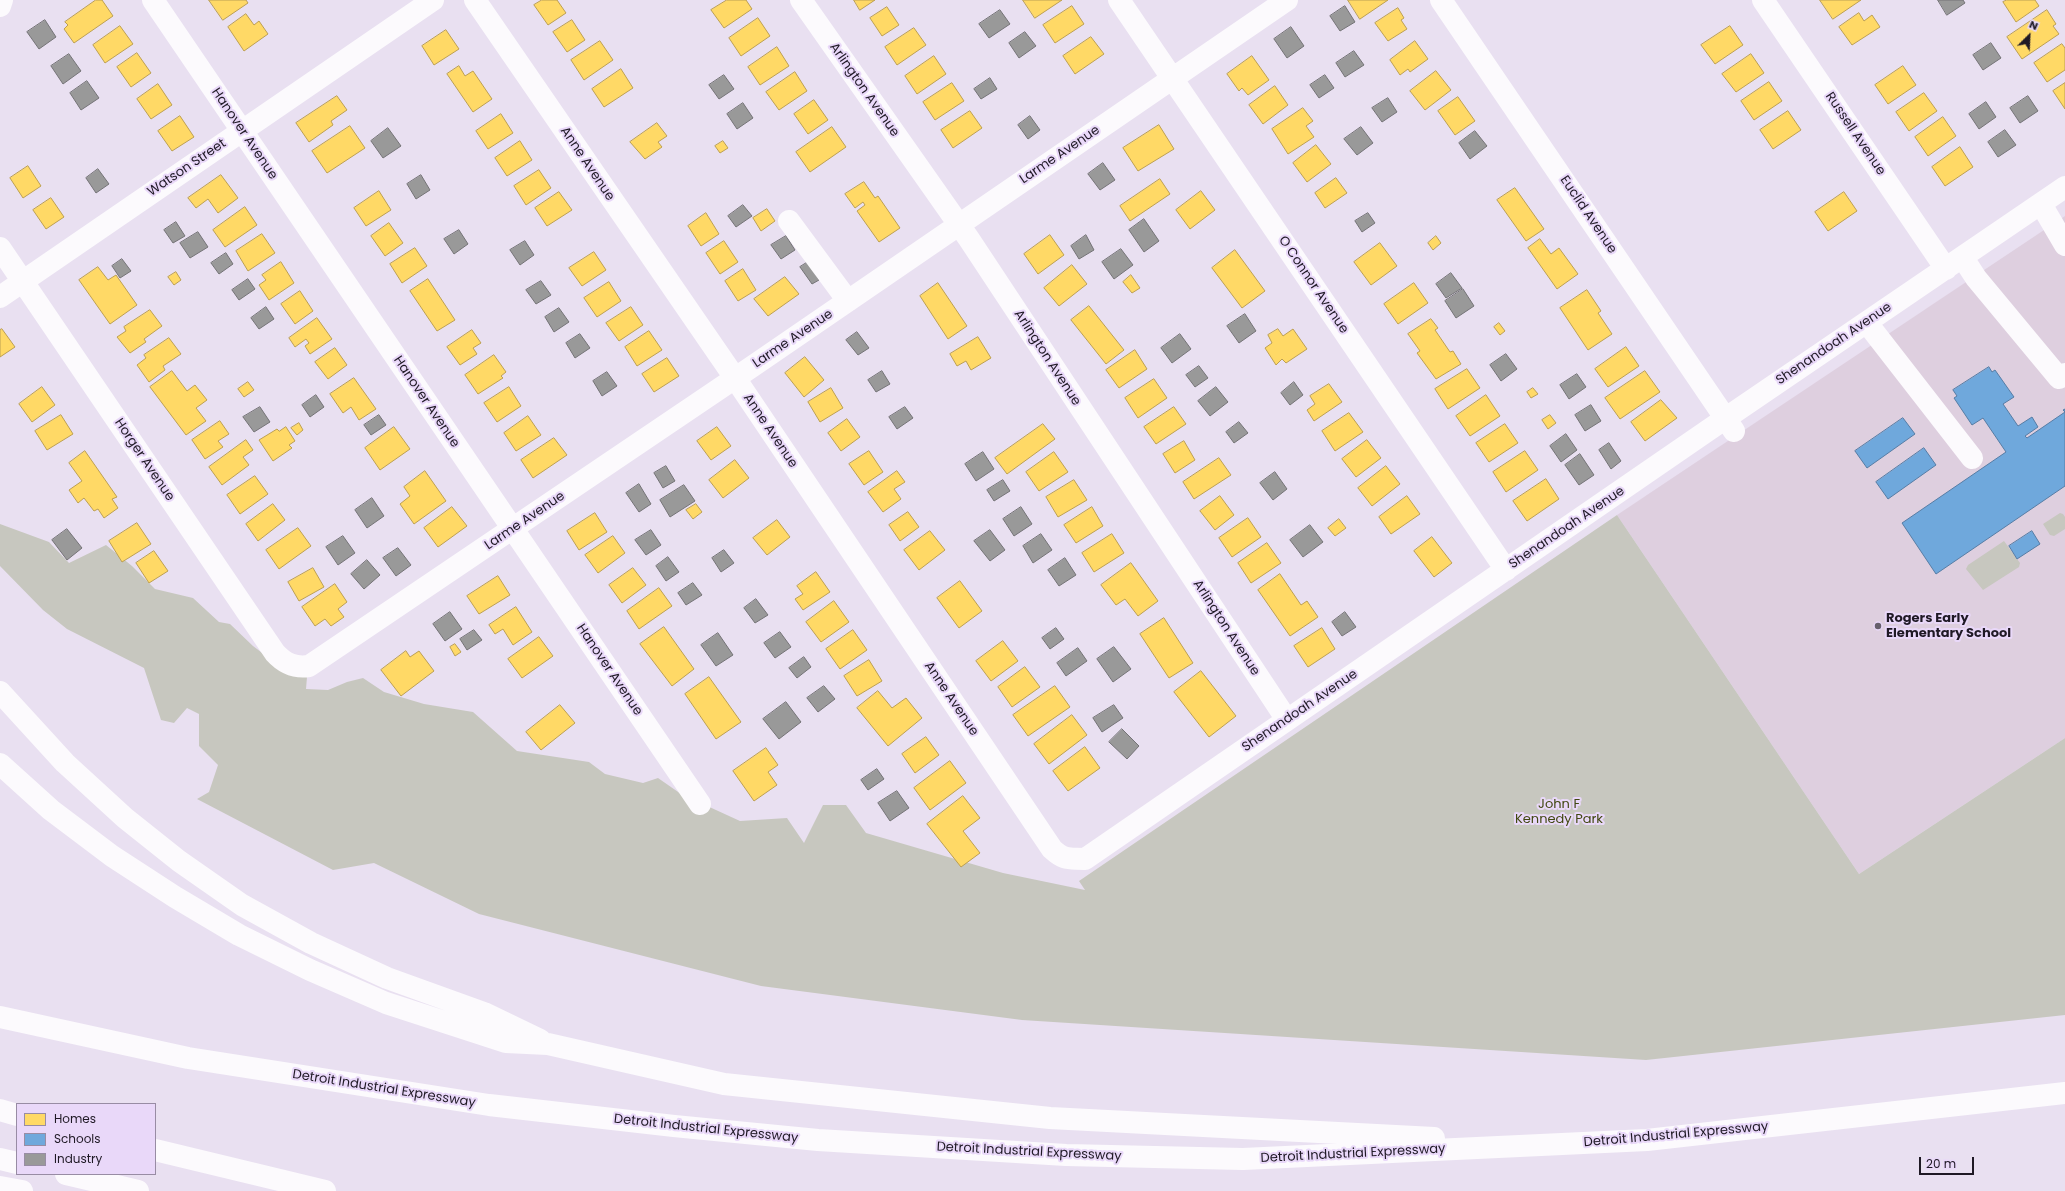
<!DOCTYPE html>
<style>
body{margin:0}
#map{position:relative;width:2065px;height:1191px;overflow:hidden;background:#e9e0f1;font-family:Poppins,sans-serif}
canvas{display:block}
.legend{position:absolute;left:16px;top:1103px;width:140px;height:72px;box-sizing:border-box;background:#e9d8f9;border:1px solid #988ca4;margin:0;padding:5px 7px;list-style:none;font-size:12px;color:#1f1925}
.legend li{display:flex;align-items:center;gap:8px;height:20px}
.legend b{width:20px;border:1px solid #988ca4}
.north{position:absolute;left:2009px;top:16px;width:40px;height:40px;-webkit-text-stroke:3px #e9d8f9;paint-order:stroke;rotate:24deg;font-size:11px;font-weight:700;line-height:16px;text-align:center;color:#1f1925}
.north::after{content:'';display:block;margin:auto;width:14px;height:18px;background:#1f1925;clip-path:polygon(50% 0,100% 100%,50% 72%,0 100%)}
.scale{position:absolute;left:1919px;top:1157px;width:55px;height:18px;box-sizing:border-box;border:2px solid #1f1925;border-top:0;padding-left:5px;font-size:12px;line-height:14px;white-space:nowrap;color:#1f1925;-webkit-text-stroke:3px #e9d8f9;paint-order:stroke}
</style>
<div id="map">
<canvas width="2065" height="1191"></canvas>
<ul class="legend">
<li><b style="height:11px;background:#ffd966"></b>Homes</li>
<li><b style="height:11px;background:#6fa8dc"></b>Schools</li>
<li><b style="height:11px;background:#999"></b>Industry</li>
</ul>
<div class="north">N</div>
<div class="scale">20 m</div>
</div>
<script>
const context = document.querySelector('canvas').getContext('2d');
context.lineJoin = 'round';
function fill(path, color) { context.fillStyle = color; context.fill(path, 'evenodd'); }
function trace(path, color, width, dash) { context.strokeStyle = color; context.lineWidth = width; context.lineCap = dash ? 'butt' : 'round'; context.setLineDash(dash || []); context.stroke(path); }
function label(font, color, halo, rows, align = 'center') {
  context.font = font + ' Poppins,sans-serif'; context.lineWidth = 4; context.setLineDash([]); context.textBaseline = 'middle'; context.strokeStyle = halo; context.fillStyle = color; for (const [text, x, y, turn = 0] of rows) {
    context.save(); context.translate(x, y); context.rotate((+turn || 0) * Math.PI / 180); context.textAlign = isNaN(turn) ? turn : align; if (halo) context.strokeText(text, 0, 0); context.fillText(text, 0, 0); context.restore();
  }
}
fill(new Path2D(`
 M2065,216V738L1859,874L1617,515Z`), '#decfdf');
fill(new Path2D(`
 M2060,513L2063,514L2065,517V529L2054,536L2050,535L2043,524Z
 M1617,515L1859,874L2065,738V1015L1646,1060L1022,1020L761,986L479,914L374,863L333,870L197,799L209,792L218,765L199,746V714L187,708L174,723L161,720L144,668L67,629L43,610L0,566V524L49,542L69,563L106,545L132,566L155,589L193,598L219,622L230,624L253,646L290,674L307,677L306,689L328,690L347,682L363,678L384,692L424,704L473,712L517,751L589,762L605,774L643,783L658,778L681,794L740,821L787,818L804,843L823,805H846L866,833L1003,873L1085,890L1079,881Z
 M2004,541L2020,563L2019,567L1983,590L1966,569L1968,565Z`), '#c7c7bf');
const homes = new Path2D(`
 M96,0H102L113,16L74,43L64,29L68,25L65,22Z
 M209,0H246L248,3L223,20Z
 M542,0H557L566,13L548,25L534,5Z
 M727,0H746L752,9L724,28L711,10Z
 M854,0H875L860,10Z
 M1023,0H1062L1035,18Z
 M1348,0H1388L1360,19Z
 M1820,0H1861L1833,19Z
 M2007,0H2035L2039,6L2016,22L2003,2Z
 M1072,6L1084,24L1055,43L1043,25Z
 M887,7L899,25L882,36L870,18Z
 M1398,8L1404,18L1401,20L1407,29L1388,41L1375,23Z
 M2047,10L2056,24L2053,26L2059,34L2022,59L2007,37Z
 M1859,13L1864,21L1872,15L1880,27L1852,45L1839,27Z
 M246,14L254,25L259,21L268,34L244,51L228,27Z
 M758,18L770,36L741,56L729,38Z
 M572,20L585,40L567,52L553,32Z
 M120,26L133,44L105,63L93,45Z
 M1730,26L1743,45L1715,64L1701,45Z
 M914,28L926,45L897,65L885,47Z
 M446,30L459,49L434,65L422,46Z
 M1091,37L1104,54L1075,74L1063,56Z
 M600,41L613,60L584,80L571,60Z
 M1415,41L1428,59L1410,72L1408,69L1400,75L1390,60Z
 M2062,44L2065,48V70L2047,82L2034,63Z
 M777,47L789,66L760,85L748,67Z
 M137,53L151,73L131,87L117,67Z
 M1751,54L1764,73L1736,92L1722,74Z
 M934,56L946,74L917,94L905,76Z
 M1252,56L1269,80L1248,95L1242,88L1239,91L1227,74Z
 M459,66L465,76L473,71L492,99L473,112L447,74Z
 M1903,66L1916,85L1888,104L1875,85Z
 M621,69L633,88L604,107L592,89Z
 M1436,71L1451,90L1425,110L1410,91Z
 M795,72L807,91L779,110L766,92Z
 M1769,82L1782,101L1754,120L1741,101Z
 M952,83L964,101L935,120L923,102Z
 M2065,83V109L2053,91Z
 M158,84L172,105L151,119L137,99Z
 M1275,86L1288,105L1263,124L1249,105Z
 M1924,93L1937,111L1909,131L1896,112Z
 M337,96L347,110L331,121L333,125L309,142L296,123Z
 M1458,97L1475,121L1455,135L1438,111Z
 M814,100L828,120L808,134L794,114Z
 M1303,108L1313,121L1306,126L1314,137L1288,154L1272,129Z
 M970,111L982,128L953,148L941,130Z
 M1788,111L1801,130L1773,149L1760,130Z
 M501,114L513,133L488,149L476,131Z
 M180,116L194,137L172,151L158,131Z
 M1943,117L1956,136L1928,156L1915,137Z
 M657,123L667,136L658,142L662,147L645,159L630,142Z
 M1159,125L1174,149L1138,171L1123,148Z
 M350,126L365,148L327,173L312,151Z
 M832,127L846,147L810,172L796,152Z
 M520,141L532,160L507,176L495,158Z
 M723,141L728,148L720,153L715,146Z
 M1316,145L1331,164L1307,182L1293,163Z
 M1960,147L1973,167L1945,186L1932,167Z
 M28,166L41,186L23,198L10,178Z
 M539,170L551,188L526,205L514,186Z
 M221,175L238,198L218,213L208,199L196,208L188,198Z
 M1336,178L1347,193L1325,208L1315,193Z
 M1160,179L1170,194L1130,221L1120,206Z
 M864,182L875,198L878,196L900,228L879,242L857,211L865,205L863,202L855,208L845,194Z
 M1515,188L1544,229L1526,241L1497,200Z
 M379,191L391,210L366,226L354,208Z
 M1201,191L1215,210L1190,229L1176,210Z
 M559,192L572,210L547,226L535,208Z
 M1844,192L1857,211L1828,231L1815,212Z
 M51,198L64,217L46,229L33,210Z
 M245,207L257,225L225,247L213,230Z
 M767,209L775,221L761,231L753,218Z
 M706,213L719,234L701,246L688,226Z
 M389,223L403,243L385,256L371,236Z
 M262,234L275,253L248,271L236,251Z
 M1050,235L1064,255L1038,274L1024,254Z
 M1436,236L1441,243L1433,250L1428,243Z
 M1540,239L1551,254L1559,248L1578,274L1557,289L1528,248Z
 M724,241L738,262L720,274L706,253Z
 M1380,243L1397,266L1371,285L1354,262Z
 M415,248L427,266L402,283L390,264Z
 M1235,250L1265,291L1242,308L1212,268Z
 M594,252L606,270L582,286L569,268Z
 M281,262L294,283L269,300L259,285L266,280L262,275Z
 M1072,265L1087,284L1059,306L1044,288Z
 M98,267L108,280L116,275L137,305L110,324L79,280Z
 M743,269L756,290L738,301L725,281Z
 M176,272L181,280L174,285L168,277Z
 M1131,275L1140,288L1132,293L1123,282Z
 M785,277L799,294L768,316L754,299Z
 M428,279L455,320L437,331L410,291Z
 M609,282L621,301L597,317L584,298Z
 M938,283L967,326L948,339L920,296Z
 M1414,283L1428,303L1398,324L1384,304Z
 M1587,290L1601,311L1598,313L1612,334L1588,350L1560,308Z
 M300,291L313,311L295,324L281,304Z
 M1089,306L1124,350L1106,364L1071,320Z
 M631,307L643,325L619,341L606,323Z
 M150,310L162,326L144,339L146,342L130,353L117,337L126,331L124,327Z
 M317,318L332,339L310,354L305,346L309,343L306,339L295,347L289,338Z
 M1431,319L1438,328L1435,330L1450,352L1453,351L1461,364L1436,379L1417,353L1420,351L1408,334Z
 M1499,323L1505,331L1500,335L1494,327Z
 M2,329L15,347L0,357V330Z
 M1278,329L1283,336L1293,329L1307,349L1286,363L1282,359L1276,365L1265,348L1272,343L1268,335Z
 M472,330L481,343L473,348L477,354L460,365L447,347Z
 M649,331L662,350L637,366L625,347Z
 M978,337L991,358L971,370L966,361L957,366L950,354Z
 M169,338L181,354L163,366L165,370L149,382L137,365L146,358L144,355Z
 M1626,347L1639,366L1608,387L1595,369Z
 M335,348L347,365L328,379L315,362Z
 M1135,350L1147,369L1119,388L1106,370Z
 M494,355L506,372L501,376L503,378L478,394L465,375Z
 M805,357L824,380L804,397L785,373Z
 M667,358L679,376L654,392L642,374Z
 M1467,369L1480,388L1448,409L1435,389Z
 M172,371L187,391L195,385L207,400L196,408L206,421L186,435L150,387Z
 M1645,371L1660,392L1620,419L1605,398Z
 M354,378L376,409L359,420L351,407L343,413L330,394Z
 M1154,379L1167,398L1138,418L1125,398Z
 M248,382L254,390L244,397L238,389Z
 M1329,384L1342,402L1314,421L1307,410L1315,404L1310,396Z
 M42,387L55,405L32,422L19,404Z
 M509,387L521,406L497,422L484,403Z
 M831,388L843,408L820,422L808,402Z
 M1533,388L1538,394L1531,398L1527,392Z
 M1486,395L1500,416L1470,436L1456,416Z
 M1661,400L1677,418L1645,441L1631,422Z
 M1174,407L1186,424L1156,444L1144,427Z
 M1349,413L1363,432L1335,451L1322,431Z
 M61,415L73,434L47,450L35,431Z
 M1550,415L1556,423L1548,429L1542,420Z
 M528,416L541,435L516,451L504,433Z
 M847,419L860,437L841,451L828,433Z
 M220,421L229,434L218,441L223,447L205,459L192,440Z
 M299,423L303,430L297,435L291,428Z
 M1043,424L1055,439L1007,474L995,458Z
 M1505,424L1518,443L1489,462L1476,443Z
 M286,427L295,441L289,445L292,448L273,461L259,440L277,429L279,431Z
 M394,427L410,449L380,470L365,448Z
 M717,427L731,446L711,460L697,441Z
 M554,438L567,455L533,478L521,460Z
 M246,440L253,450L243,457L249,465L222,485L209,467Z
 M1367,440L1381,458L1356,477L1342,459Z
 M1184,441L1195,460L1175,473L1163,454Z
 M85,451L117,497L112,499L118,508L104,518L98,509L94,511L84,498L78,503L69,490L82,481L69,463Z
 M869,451L883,472L864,485L849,464Z
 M1525,451L1538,470L1506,492L1493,472Z
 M1054,452L1068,472L1039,491L1026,472Z
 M1219,458L1231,475L1194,499L1183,482Z
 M735,460L749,478L723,498L709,480Z
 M1386,466L1400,484L1372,506L1358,488Z
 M425,471L446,501L414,524L400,504L410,496L404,487Z
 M897,471L905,482L894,489L901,499L883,512L868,492Z
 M255,476L268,494L240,514L227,495Z
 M1546,479L1559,499L1527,521L1513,501Z
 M1074,480L1087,500L1058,517L1046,497Z
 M1220,496L1234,515L1215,530L1200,511Z
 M1407,496L1420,514L1391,534L1379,517Z
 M273,504L285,520L258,541L246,524Z
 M696,504L702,512L693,519L686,510Z
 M452,507L467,526L438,547L424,528Z
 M1092,507L1103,526L1076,543L1064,525Z
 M908,512L919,527L900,541L889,525Z
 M595,513L607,532L579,550L567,531Z
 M1248,518L1261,537L1232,557L1219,538Z
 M1339,519L1346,528L1335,536L1328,528Z
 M777,520L790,537L767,555L753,538Z
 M137,523L151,544L122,562L109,541Z
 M298,528L311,546L279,569L266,550Z
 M930,531L945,550L919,570L904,550Z
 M1112,534L1124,553L1094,572L1082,553Z
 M613,536L625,553L598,573L585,555Z
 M1432,537L1452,563L1434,577L1414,551Z
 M1267,543L1281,563L1251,583L1238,563Z
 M154,551L168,571L149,583L136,563Z
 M1131,563L1158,601L1138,616L1125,599L1116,605L1101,585Z
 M313,568L324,587L299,601L288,582Z
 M633,568L646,585L622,603L609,585Z
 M816,572L830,592L803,610L795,599L803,594L797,586Z
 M1280,574L1301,605L1307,601L1318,617L1290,636L1258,590Z
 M498,576L510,595L479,614L467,596Z
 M960,581L982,611L959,628L937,598Z
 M335,584L347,602L338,609L344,617L331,626L325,619L315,626L302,607Z
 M659,588L672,606L639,629L627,611Z
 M834,601L849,622L821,642L806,622Z
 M516,607L532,632L513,645L503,629L495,634L489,625Z
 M1164,618L1193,663L1169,678L1140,634Z
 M664,627L694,669L672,686L640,644Z
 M1322,628L1335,649L1308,667L1294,646Z
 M853,630L867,650L840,669L826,649Z
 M539,637L553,656L522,678L508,659Z
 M1003,641L1018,661L991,681L976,661Z
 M455,644L461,652L455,656L450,647Z
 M406,651L410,657L419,651L434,671L401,696L381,670Z
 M869,660L882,681L857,696L844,676Z
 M1025,667L1040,687L1012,707L998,687Z
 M1201,671L1236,716L1209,737L1174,692Z
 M709,677L741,722L716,739L685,694Z
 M1055,686L1070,707L1028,736L1013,715Z
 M878,691L892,708L906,698L922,718L888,746L857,708Z
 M560,705L575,723L541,750L526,732Z
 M1072,715L1087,735L1049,764L1034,744Z
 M926,737L939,755L915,773L902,754Z
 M1085,747L1100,768L1068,791L1053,771Z
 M766,748L778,765L768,772L777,785L754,801L733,771Z
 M950,761L966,783L930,810L914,788Z
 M963,796L980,818L963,831L980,853L961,867L927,824Z`);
fill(homes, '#ffd966');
trace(homes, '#bc9f52', 1);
const schools = new Path2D(`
 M1989,367L1992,372L1995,370L2014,397L2003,404L2018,426L2032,417L2038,427L2025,436L2027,438L2065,412L2063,410L2065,409V486L1936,574L1902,523L2006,452L1983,418L1972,425L1954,398L1957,396L1953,390Z
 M1903,418L1915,434L1867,468L1855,451Z
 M1924,448L1936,465L1888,499L1876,482Z
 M2032,531L2040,544L2017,559L2009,546Z`);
fill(schools, '#6fa8dc');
trace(schools, '#577da5', 1);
const industry = new Path2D(`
 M1938,0H1963L1965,3L1947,15Z
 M1345,6L1355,22L1340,31L1330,16Z
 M1000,10L1010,24L989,38L979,24Z
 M45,20L56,37L39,49L27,32Z
 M1291,27L1304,46L1287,58L1274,39Z
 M1025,32L1036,46L1019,58L1009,43Z
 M1991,43L2001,58L1983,70L1973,55Z
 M1354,51L1364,65L1345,77L1336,63Z
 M69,54L81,71L63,84L51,66Z
 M724,75L734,89L719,99L709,85Z
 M1325,75L1334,88L1319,98L1310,85Z
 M990,78L997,89L981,99L974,89Z
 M87,81L99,98L81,110L70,93Z
 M2028,96L2038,111L2020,123L2010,108Z
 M1388,98L1397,112L1382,122L1372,108Z
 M1986,102L1996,117L1979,129L1969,114Z
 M743,103L753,118L737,129L727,114Z
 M1030,116L1040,130L1028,139L1018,125Z
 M1361,127L1373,143L1357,155L1344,139Z
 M388,128L401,146L383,158L371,141Z
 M2005,130L2016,145L1998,157L1988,142Z
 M1475,131L1487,146L1470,159L1459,143Z
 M1103,163L1115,180L1100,190L1088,174Z
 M98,169L109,184L96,193L86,178Z
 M421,175L430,190L416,199L407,184Z
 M743,205L752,216L736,227L728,216Z
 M1368,213L1375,223L1362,232L1355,221Z
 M1144,219L1159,241L1144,252L1129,230Z
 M176,222L185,236L173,243L164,230Z
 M459,230L468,244L454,254L444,239Z
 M198,232L208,247L190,258L180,243Z
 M1086,235L1094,250L1079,259L1071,246Z
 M786,236L795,250L781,259L771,245Z
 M525,241L534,255L520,265L510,250Z
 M1121,249L1133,265L1114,279L1102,262Z
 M226,253L233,264L219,274L211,263Z
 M122,259L131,271L120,278L112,266Z
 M808,262L819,280L812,284L800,267Z
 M1451,273L1462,288L1446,298L1436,284Z
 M248,279L255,289L239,300L232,290Z
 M541,281L551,295L536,304L526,290Z
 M1463,289L1474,306L1456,318L1445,301Z
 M266,307L274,319L259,329L251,318Z
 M559,308L569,322L554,332L545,317Z
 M1245,314L1256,331L1239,343L1227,326Z
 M857,332L869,348L858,355L846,340Z
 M580,334L590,348L575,358L566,343Z
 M1180,334L1191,349L1172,363L1161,348Z
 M1506,354L1517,369L1501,381L1490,365Z
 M1199,366L1208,378L1195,387L1186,375Z
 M882,371L890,384L876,392L868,380Z
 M607,372L617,386L602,396L593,381Z
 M1577,374L1586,387L1569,399L1560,385Z
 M1294,382L1303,395L1290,405L1281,393Z
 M1216,387L1228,402L1210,416L1198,401Z
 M316,395L324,407L310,417L302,405Z
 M1591,405L1601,421L1585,431L1575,415Z
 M260,407L270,422L254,432L243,417Z
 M905,407L913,418L897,429L889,417Z
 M379,415L386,425L371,435L364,425Z
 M1239,422L1248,433L1234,443L1226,432Z
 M1566,434L1577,450L1561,462L1550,446Z
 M1609,443L1621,461L1611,469L1599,450Z
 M983,452L994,469L976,481L965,464Z
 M1580,454L1594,475L1579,485L1565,465Z
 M666,466L675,481L663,488L654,473Z
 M1275,472L1287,489L1273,500L1260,483Z
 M1003,480L1010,491L994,501L987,490Z
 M639,484L651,504L639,512L626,493Z
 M684,485L695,501L670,517L660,500Z
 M372,498L384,516L367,528L355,510Z
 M1021,507L1032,524L1014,536L1003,519Z
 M1310,525L1323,542L1303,557L1290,540Z
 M67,529L82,548L67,560L52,540Z
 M651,530L661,545L646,555L635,540Z
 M990,530L1005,550L990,561L974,541Z
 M1041,534L1052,550L1033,563L1023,546Z
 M343,536L355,553L338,565L326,547Z
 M398,548L411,565L396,576L383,558Z
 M724,550L734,563L721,572L712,558Z
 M668,557L679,572L666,581L656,566Z
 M1065,558L1076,575L1059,586L1048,570Z
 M367,560L380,575L364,589L351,574Z
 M693,583L702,595L686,605L678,593Z
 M756,599L768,615L755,623L744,608Z
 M450,612L462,629L445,641L433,624Z
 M1345,612L1356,627L1342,636L1332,622Z
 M1056,628L1064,639L1050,649L1042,638Z
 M474,630L482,640L467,650L460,639Z
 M780,632L791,647L775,658L764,643Z
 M718,633L733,655L716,666L701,645Z
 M1114,647L1131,669L1113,682L1097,659Z
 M1078,648L1087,661L1066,676L1057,663Z
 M804,657L811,667L797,678L789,668Z
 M824,686L835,699L818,712L807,698Z
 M786,702L801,722L779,739L763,719Z
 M1114,705L1123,718L1102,732L1093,718Z
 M1122,729L1139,746L1127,759L1109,742Z
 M877,769L884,779L868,790L861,780Z
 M897,791L909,808L890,821L878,803Z`);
fill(industry, '#999');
trace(industry, '#747376', 1);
trace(new Path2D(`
 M153,0L700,804
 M475,0L735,378L1052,849C1065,861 1069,858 1085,859L1726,418L2065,187
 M801,0L969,239L1287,720
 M1119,0L1506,570
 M1441,0L1734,431
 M1763,0L1946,269
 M2041,204L2065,245
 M789,221L848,301
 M0,248L275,653C285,664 295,668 309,666L753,366L1287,0
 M1963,258L1976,278L2059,378L2065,374
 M0,297L433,0
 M1867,323L1972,458`), '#fcfafd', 22);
trace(new Path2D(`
 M0,6L2,0`), '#fcfafd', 22);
trace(new Path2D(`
 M0,692L65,763L125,818L179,861L242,905L311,943L387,978L484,1013L540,1040
 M0,764L51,810L112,856L175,897L239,935L310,970L386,1003L506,1042L548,1044L724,1084L1050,1118L1434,1138
 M0,1017L188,1058L489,1105L674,1126L818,1140L1066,1155L1243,1159L1647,1140L2065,1093
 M0,1110L17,1115
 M155,1150L325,1191
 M0,1159L17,1163
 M66,1174L138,1191
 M0,1187L22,1191`), '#fcfafd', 22);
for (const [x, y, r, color] of [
 [1878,626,4,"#665f6c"]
]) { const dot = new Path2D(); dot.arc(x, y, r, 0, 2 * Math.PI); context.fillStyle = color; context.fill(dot); trace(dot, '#e9d8f9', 1.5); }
label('13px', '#1f1925', '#e9d8f9', [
 ["Arlington Avenue",864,90,55],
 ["Hanover Avenue",244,134,56],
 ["Russell Avenue",1855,134,56],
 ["Larme Avenue",1060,155,-34],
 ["Anne Avenue",587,164,56],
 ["Watson Street",187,168,-34],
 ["Euclid Avenue",1588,215,56],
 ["O Connor Avenue",1313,285,56],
 ["Larme Avenue",793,339,-34],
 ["Shenandoah Avenue",1834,344,-34],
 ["Arlington Avenue",1047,358,57],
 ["Hanover Avenue",426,402,56],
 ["Anne Avenue",770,431,56],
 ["Horger Avenue",144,460,56],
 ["Larme Avenue",525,521,-34],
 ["Shenandoah Avenue",1567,528,-34],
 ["Arlington Avenue",1226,628,57],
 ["Hanover Avenue",609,670,56],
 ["Anne Avenue",951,699,56],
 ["Shenandoah Avenue",1300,711,-34],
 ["Detroit Industrial Expressway",384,1089,9],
 ["Detroit Industrial Expressway",706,1129,6],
 ["Detroit Industrial Expressway",1676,1135,-5],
 ["Detroit Industrial Expressway",1029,1152,3],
 ["Detroit Industrial Expressway",1353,1154,-3]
]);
label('bold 13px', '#1f1925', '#e9d8f9', [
 ["Rogers Early",1886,619],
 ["Elementary School",1886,634]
], 'left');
label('13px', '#414811', '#e9d8f9', [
 ["John F",1559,805],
 ["Kennedy Park",1559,820]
]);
</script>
